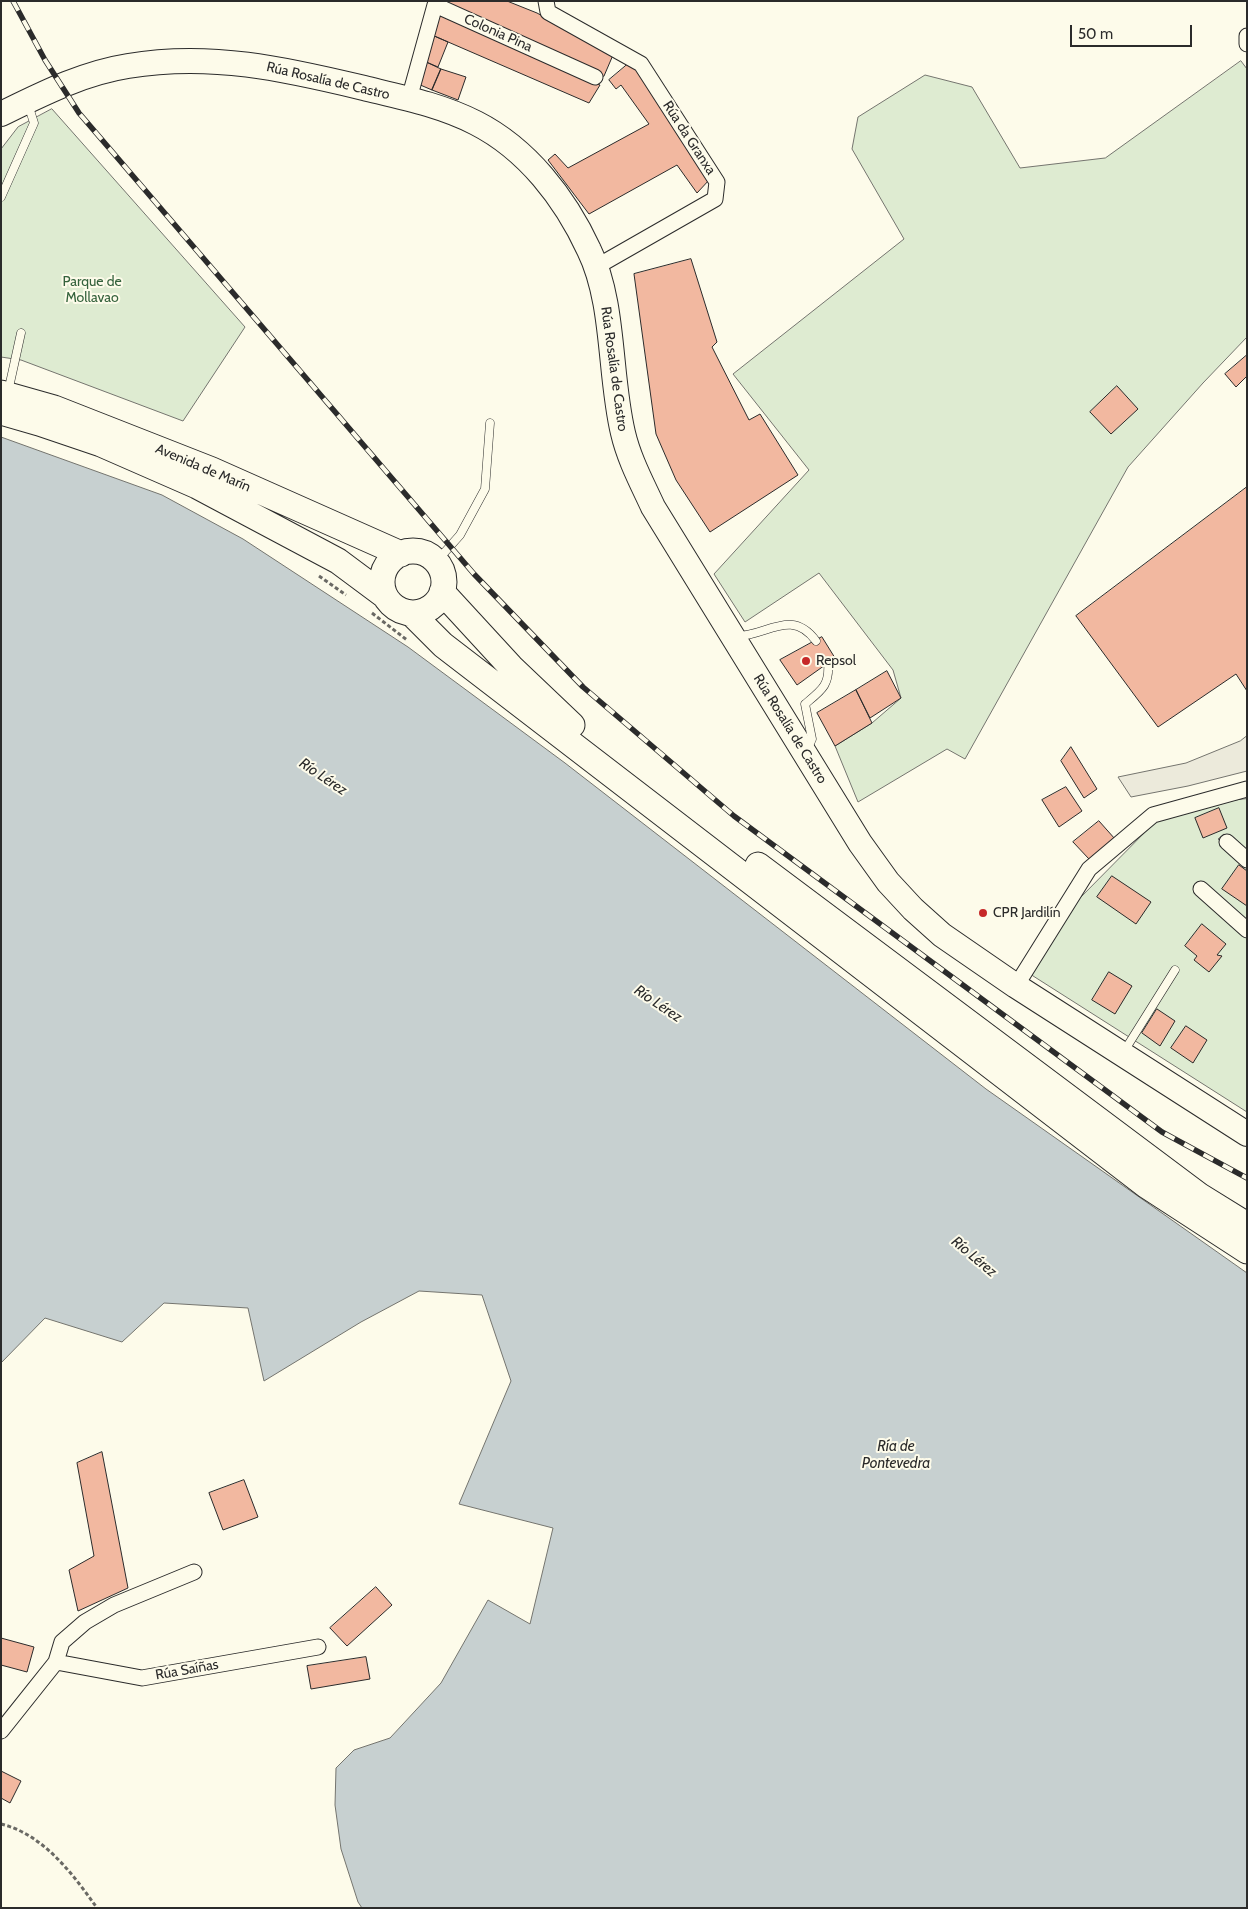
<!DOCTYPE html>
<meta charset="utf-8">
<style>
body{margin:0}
#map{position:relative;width:1248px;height:1909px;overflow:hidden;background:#fdfbea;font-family:Cabin,sans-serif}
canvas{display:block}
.frame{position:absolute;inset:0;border:2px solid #2b2b2b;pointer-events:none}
.scale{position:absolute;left:1070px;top:25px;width:122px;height:22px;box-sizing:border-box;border:2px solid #2b2b2b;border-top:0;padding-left:6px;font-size:15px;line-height:18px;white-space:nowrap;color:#2b2b2b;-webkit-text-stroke:4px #fdfbea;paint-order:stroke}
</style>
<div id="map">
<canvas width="1248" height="1909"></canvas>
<div class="frame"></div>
<div class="scale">50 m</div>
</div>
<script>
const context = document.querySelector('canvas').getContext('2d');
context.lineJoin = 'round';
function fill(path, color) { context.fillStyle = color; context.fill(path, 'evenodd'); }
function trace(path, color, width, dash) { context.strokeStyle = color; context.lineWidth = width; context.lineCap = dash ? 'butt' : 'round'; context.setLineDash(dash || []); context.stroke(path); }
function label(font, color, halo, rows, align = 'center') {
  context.font = font + ' Cabin,sans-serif'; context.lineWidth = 4; context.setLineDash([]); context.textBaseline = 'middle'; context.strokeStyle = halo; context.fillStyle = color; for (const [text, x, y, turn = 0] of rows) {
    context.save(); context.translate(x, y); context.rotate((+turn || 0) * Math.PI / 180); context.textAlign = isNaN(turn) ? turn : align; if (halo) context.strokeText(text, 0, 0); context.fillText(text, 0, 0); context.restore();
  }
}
const green = new Path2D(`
 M1241,61L1247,69V337L1203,383L1128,467L965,759L947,749L858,802L835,746L872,723L901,698L893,670L819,573L745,622L714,574L809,470L733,374L904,239L852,149L858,117L925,75L972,87L1020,168L1105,158Z
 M52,109L245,327L183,421L21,360L1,357V149L18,127Z
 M1247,799V854L1224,834L1218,839L1247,865V1112L1030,974L1077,901L1155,822L1235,800Z`);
fill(green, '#deebd1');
trace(green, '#74746e', 1);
const parking = new Path2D(`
 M1247,736V771L1188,786L1131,797L1118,777L1186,763L1240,741Z`);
fill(parking, '#eceadb');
trace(parking, '#74746e', 1);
const water = new Path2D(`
 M1,437L162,495L243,539L408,647L565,763L986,1089L1247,1273V1908H362L358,1902L341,1849L335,1805L336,1768L354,1750L390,1738L441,1683L488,1600L530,1624L553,1528L459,1504L511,1381L482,1295L419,1291L361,1322L264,1381L248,1308L164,1303L122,1342L45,1318L1,1363Z`);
fill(water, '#c7d0d0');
trace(water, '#74746e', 1);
const building = new Path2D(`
 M436,1H507L537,13L613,55L604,76Z
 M440,12L600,85L589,103L432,35Z
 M432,35L448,42L438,67L424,61Z
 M424,61L441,69L432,90L418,84Z
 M628,64L637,69L710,179L697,193L677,165L589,214L548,160L555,154L568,168L649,124L621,85L616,89L609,80Z
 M441,69L466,77L458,100L432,90Z
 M691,259L717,342L712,347L749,420L760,414L798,475L710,532L676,480L656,434L634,274Z
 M1247,355V376L1236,387L1225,374Z
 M1117,386L1138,409L1111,434L1090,412Z
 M1247,487V691L1236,674L1158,727L1076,616Z
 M822,637L835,658L797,685L780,660Z
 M887,671L901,698L870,718L856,690Z
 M856,690L872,723L835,746L817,713Z
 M1071,747L1097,789L1084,798L1061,761Z
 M1066,787L1082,811L1059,827L1042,800Z
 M1219,808L1227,828L1203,838L1195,818Z
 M1099,821L1115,839L1089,859L1073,842Z
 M1239,865L1247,871V906L1222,889Z
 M1112,876L1151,902L1136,924L1097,897Z
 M1202,924L1226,944L1217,955L1222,956L1209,972L1194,960L1197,956L1185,946Z
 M1109,972L1132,986L1115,1014L1092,1000Z
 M1157,1009L1175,1021L1160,1046L1142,1033Z
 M1186,1026L1207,1040L1193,1063L1171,1048Z
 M102,1452L128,1588L78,1611L69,1570L94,1556L77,1463Z
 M244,1480L258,1517L223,1530L209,1493Z
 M376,1587L392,1605L347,1646L330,1628Z
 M1,1638L34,1647L27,1672L1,1665Z
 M366,1657L370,1679L311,1689L307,1666Z
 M1,1771L21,1781L10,1803L1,1798Z`);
fill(building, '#f2b8a0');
trace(building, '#2b2b2b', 1);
const service = new Path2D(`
 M1,197L34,123L28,104
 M8,392L21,333
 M436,562L460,535L485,489L490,423
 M736,636C766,637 791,607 816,641
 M807,750L812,739L805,704C822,690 830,685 828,662
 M1123,1053L1175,970`);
const minor = new Path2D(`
 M546,1L548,12L641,64L717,182L715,199L596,267
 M1247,36V44
 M409,99L435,5L595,77
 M1227,842L1247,860
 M1201,889L1247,930
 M1016,986L1089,869L1153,815L1247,789
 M56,1662L62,1642L85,1622L114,1605L194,1572
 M1,1731L56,1662L142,1678L318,1647`);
const primary = new Path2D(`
 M1,114C42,94 83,73 128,66C210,52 285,69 364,88C401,97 441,105 476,123C527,149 565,198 589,250C615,303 609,375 623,433C629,459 642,483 653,507L860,843L888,882L913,909L942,935L1016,986L1247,1134`);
const trunk = new Path2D(`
 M1,393L54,408L212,470L401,554
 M1,412L39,423L101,444L197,486L338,561L385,596
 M382 582a31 31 0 1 1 62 0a31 31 0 1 1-62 0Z
 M442,592L511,667L572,725
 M411,613L443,645L1147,1186L1247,1251
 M758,865L1200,1196L1247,1225`);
trace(service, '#2b2b2b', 9);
trace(minor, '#2b2b2b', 17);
trace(primary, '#2b2b2b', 26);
trace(trunk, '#2b2b2b', 27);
trace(new Path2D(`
 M319,576L346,595
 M372,613L407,640
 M1,1824C43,1834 73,1874 97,1908`), '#6a6964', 3, [4, 2.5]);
trace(service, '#fdfbea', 8);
trace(minor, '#fdfbea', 15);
trace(primary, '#fdfbea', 24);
trace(trunk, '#fdfbea', 25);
const rail = new Path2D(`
 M13,1L45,60L79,113L474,574L583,687L734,816L1162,1132L1247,1178`);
trace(rail, '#2b2b2b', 5.5);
trace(rail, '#fdfbea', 4, [11]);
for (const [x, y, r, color] of [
 [806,661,5,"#c62828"],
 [983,913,5,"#c62828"]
]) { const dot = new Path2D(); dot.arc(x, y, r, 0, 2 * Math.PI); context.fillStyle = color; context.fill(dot); trace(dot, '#fdfbea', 2); }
label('14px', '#2b2b2b', '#fdfbea', [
 ["Colonia Pina",498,33,24],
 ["Rúa Rosalía de Castro",328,81,13],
 ["Rúa da Granxa",689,138,57],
 ["Rúa Rosalía de Castro",614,369,82],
 ["Avenida de Marín",203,468,23],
 ["Rúa Rosalía de Castro",790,729,58],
 ["Rúa Saíñas",187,1670,-10]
]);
label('14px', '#34623c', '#fdfbea', [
 ["Parque de",92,282],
 ["Mollavao",92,298]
]);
label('14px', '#2b2b2b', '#fdfbea', [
 ["Repsol",816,661],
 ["CPR Jardilín",993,913]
], 'left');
label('italic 15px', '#2b2b2b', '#fdfbea', [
 ["Río Lérez",323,777,34],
 ["Río Lérez",658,1004,34],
 ["Río Lérez",974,1257,40],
 ["Ría de",896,1447],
 ["Pontevedra",896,1464]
]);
</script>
